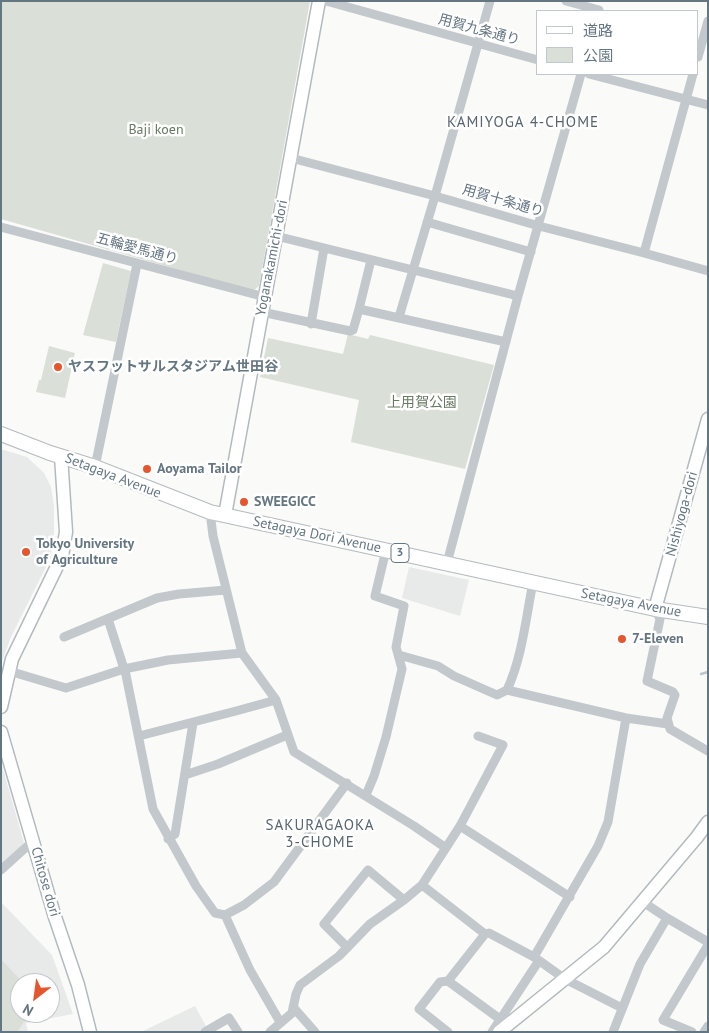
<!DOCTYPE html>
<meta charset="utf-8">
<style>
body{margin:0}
#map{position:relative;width:709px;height:1033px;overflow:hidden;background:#fafaf8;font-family:"PT Sans","Noto Sans JP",sans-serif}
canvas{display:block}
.frame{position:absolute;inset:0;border:2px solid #657683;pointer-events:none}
.legend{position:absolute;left:536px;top:10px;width:162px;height:65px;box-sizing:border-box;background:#fff;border:1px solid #c1c8cd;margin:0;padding:6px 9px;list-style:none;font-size:15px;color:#657683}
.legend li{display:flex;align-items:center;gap:10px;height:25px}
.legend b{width:25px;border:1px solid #c1c8cd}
.north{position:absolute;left:10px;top:973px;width:50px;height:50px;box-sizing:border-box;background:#fff;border:1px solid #c1c8cd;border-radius:50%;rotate:210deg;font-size:14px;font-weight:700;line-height:20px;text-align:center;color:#657683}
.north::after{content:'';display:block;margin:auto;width:18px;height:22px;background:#e4572e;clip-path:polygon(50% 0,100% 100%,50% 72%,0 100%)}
</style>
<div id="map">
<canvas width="709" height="1033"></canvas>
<div class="frame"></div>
<ul class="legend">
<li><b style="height:6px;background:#fff"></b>道路</li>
<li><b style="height:14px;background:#dadfd7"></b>公園</li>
</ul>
<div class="north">N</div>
</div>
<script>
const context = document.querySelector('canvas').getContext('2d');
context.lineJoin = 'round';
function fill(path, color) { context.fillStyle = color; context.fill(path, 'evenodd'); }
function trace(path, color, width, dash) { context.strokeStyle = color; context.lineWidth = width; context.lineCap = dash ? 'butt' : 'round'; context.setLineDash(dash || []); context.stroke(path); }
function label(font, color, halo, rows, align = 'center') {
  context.font = font + ' "PT Sans","Noto Sans JP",sans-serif'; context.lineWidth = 5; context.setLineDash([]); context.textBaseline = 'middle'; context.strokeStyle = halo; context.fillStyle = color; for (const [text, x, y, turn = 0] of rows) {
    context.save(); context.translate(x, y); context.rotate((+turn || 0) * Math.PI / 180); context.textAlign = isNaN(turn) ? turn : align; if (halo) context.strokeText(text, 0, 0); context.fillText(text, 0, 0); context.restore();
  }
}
fill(new Path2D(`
 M1,449L27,457L44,473L51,487L54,506V531L51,557L11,637L1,664Z
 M409,567L469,580L460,616L402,598Z
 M1,762L24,843L1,867Z
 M1,902L52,955L73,1014L26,1023L28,1032H1ZM20,983H50V1013H20Z
 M195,1006L207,1028L201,1032H141Z`), '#e8e9e9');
fill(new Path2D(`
 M1,1H310L259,286L253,291L1,219Z
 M103,263L131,271L116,342L83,335Z
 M348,334L368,339L370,335L494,365L465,469L351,442L359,400L260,377L268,338L343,354Z
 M49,346L75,353L65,398L36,392L39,380H41Z
 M1,959L23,983H20V1013H42L43,1016L24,1022L17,1032H1Z`), '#dadfd7');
trace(new Path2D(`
 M701,674L708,672`), '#bbc7cb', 2.5);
const secondary = new Path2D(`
 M225,515L319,1
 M655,609L708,419
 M1,707L12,659L62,556L66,532L61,456
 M1,732L54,914L78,985L90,1032
 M499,1032L604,947L697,837L708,822`);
const primary = new Path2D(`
 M1,434L50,453L95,467L210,512L655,609L708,617`);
trace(secondary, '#b3babf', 15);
trace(primary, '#b5babe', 16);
trace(new Path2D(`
 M326,1L538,60
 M566,1L599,10
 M698,57L708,21
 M589,74L708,105
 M291,158L435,196L539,226L644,253L708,271
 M427,222L531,252
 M1,227L265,297
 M276,236L518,296
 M644,253L693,74
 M359,309L371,260
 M262,312L350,331L353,330L359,309L506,342
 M399,317L435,196L490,1
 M311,324L324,248
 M95,467L137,264
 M210,512L213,536L242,653L276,700L294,752L414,826L446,848
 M447,563L518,296L581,74
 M655,609L660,619L647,681L673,692L675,695L667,718L670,729L708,751
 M108,619L126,675L153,809L196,886L215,913L225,915L244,905L274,882L347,783
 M64,637L157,598L179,594L226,590
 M399,655L438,666L454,676L497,695L507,690L626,718L668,724
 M9,671L66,688L124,669L168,660L242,653
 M507,690C522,658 526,618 533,582
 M139,736L236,711L276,700
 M185,775L218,764L287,735
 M366,795L374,776L386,737L402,669L396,647L404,606L375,596L386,550
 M460,826L570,897
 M168,839L175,834L193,723
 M1,870L33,841
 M422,885L485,934L489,933L534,957L565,979L622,1008
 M643,902L667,918L708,942
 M225,915L250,970L280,1022
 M347,947L324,924L368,870L404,900
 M534,957L598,846L608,822L626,718
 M448,981L485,934
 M293,1007L315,1032
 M205,1032L229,1018L238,1032
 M270,1032L292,1013L296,994L300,985L339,956L370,924L404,900L422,885L460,826L503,745L478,736
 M448,1032L419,1009L440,982L448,981L508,1025
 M492,1032L538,962
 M613,1032L640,964L667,918
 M692,1032L663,1020L708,945
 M704,1032L708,1026`), '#c3c8cc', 9);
trace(secondary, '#fff', 12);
trace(primary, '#fff', 14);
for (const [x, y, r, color] of [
 [58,367,5,"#e4572e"],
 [147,469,5,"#e4572e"],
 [244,502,5,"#e4572e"],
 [26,552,5,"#e4572e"],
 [622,639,5,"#e4572e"]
]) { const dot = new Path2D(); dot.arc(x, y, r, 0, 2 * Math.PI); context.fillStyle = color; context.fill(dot); trace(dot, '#fff', 2); }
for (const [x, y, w] of [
 [400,553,18]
]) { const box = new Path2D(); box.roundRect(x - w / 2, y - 9.5, w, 19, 4); context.fillStyle = '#fff'; context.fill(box); trace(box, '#657683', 1); }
label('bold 12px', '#657683', null, [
 ["3",400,553]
]);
label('14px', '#657683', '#fff', [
 ["用賀九条通り",479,30,15],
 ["用賀十条通り",503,201,16],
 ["五輪愛馬通り",137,249,15],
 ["Yoganakamichi-dori",272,258,-79],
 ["Setagaya Avenue",113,476,21],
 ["Nishiyoga-dori",682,514,-75],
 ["Setagaya Dori Avenue",317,535,12],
 ["Setagaya Avenue",631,603,11],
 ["Chitose dori",45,882,74]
]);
label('14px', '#687a64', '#fff', [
 ["Baji koen",156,130],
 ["上用賀公園",422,403]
]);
label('bold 14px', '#657683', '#fff', [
 ["ヤスフットサルスタジアム世田谷",68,367],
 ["Aoyama Tailor",157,469],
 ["SWEEGICC",254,502],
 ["Tokyo University",36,544],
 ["of Agriculture",36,560],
 ["7-Eleven",632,639]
], 'left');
context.letterSpacing = '1px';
label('15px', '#57646e', '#fff', [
 ["KAMIYOGA 4-CHOME",523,123],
 ["SAKURAGAOKA",320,826],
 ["3-CHOME",320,843]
]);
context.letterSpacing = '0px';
</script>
